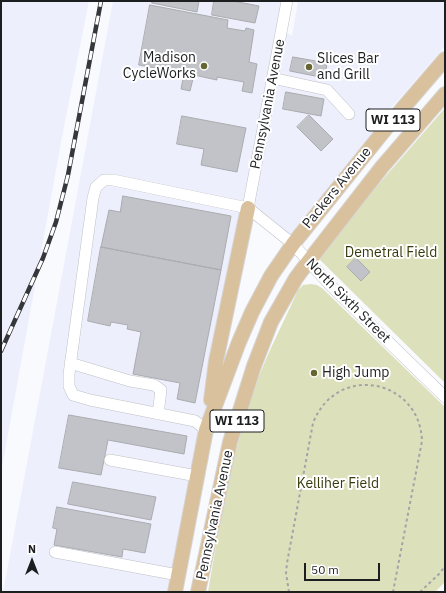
<!DOCTYPE html>
<style>
body{margin:0}
#map{position:relative;width:446px;height:593px;overflow:hidden;background:#f9fafe;font-family:"IBM Plex Sans",sans-serif}
canvas{display:block}
.frame{position:absolute;inset:0;border:2px solid #1d1e20;pointer-events:none}
.north{position:absolute;left:12px;top:541px;width:40px;height:40px;-webkit-text-stroke:3px #fff;paint-order:stroke;rotate:0deg;font-size:11px;font-weight:700;line-height:16px;text-align:center;color:#1d1e20}
.north::after{content:'';display:block;margin:auto;width:14px;height:18px;background:#1d1e20;clip-path:polygon(50% 0,100% 100%,50% 72%,0 100%)}
.scale{position:absolute;left:304px;top:563px;width:76px;height:18px;box-sizing:border-box;border:2px solid #1d1e20;border-top:0;padding-left:5px;font-size:12px;line-height:14px;white-space:nowrap;color:#1d1e20;-webkit-text-stroke:3px #fff;paint-order:stroke}
</style>
<div id="map">
<canvas width="446" height="593"></canvas>
<div class="frame"></div>
<div class="north">N</div>
<div class="scale">50 m</div>
</div>
<script>
const context = document.querySelector('canvas').getContext('2d');
context.lineJoin = 'round';
function fill(path, color) { context.fillStyle = color; context.fill(path, 'evenodd'); }
function trace(path, color, width, dash) { context.strokeStyle = color; context.lineWidth = width; context.lineCap = dash ? 'butt' : 'round'; context.setLineDash(dash || []); context.stroke(path); }
function label(font, color, halo, rows, align = 'center') {
  context.font = font + ' "IBM Plex Sans",sans-serif'; context.lineWidth = 4; context.setLineDash([]); context.textBaseline = 'middle'; context.strokeStyle = halo; context.fillStyle = color; for (const [text, x, y, turn = 0] of rows) {
    context.save(); context.translate(x, y); context.rotate((+turn || 0) * Math.PI / 180); context.textAlign = isNaN(turn) ? turn : align; if (halo) context.strokeText(text, 0, 0); context.fillText(text, 0, 0); context.restore();
  }
}
fill(new Path2D(`
 M1,1H89L62,137L1,473Z
 M113,1H287L282,30L292,36L298,1H445V46L385,115L391,122L293,244L249,208L175,592H3Z`), '#edf0fc');
fill(new Path2D(`
 M445,108V383L316,256Z
 M311,284L317,285L322,288L445,407V582L435,592H208C220,523 232,451 256,385C267,353 284,322 298,290L303,285Z`), '#dce1bc');
const building = new Path2D(`
 M152,1H199L197,12L152,3Z
 M214,1H233L259,6L255,23L212,15Z
 M150,5L228,20L227,28L245,31L246,28L254,30L249,62L257,64L252,93L242,91L244,82L217,77V80L194,75L190,91L181,89L184,73L139,65Z
 M293,57L327,63L325,78L290,71Z
 M286,92L324,99L321,116L283,109Z
 M309,115L333,139L321,151L297,127Z
 M182,116L246,128L237,172L201,165L204,149L177,144Z
 M123,196L231,216L221,270L101,247L109,210L120,212Z
 M101,247L221,270L195,403L177,399L180,383L133,374L141,332L127,329L128,325L111,322L110,326L88,321Z
 M356,258L370,272L361,281L347,267Z
 M69,415L187,436L184,454L108,440L101,475L59,468Z
 M73,482L156,497L151,520L68,504Z
 M57,507L151,524L145,553L123,549L122,557L54,545L57,529L53,528Z`);
fill(building, '#c2c3c8');
trace(building, '#abacb0', 1);
const minor = new Path2D(`
 M272,78L327,90L349,114
 M248,208L287,1
 M70,363L130,381L154,385L161,390L158,414
 M206,430L195,421L90,400L73,395L69,386V374L93,198L96,187L104,180H113L248,208L293,244L330,285L445,397
 M110,460L197,476
 M55,552L178,575`);
const major = new Path2D(`
 M211,400L216,361L248,208
 M175,592L206,430L239,342L252,312L271,276L293,244L391,122L445,59
 M198,592L230,442L254,366L271,322L296,278L308,262L382,167L445,94`);
trace(minor, '#bfc0c5', 12);
trace(major, '#d6d6d7', 16);
trace(new Path2D(`
 M289,592L286,573L287,563L313,423C337,362 420,379 422,441L393,592
 M420,592L440,573L445,566`), '#a3a4a7', 2, [3, 3]);
trace(minor, '#fff', 11);
trace(major, '#dac19d', 14);
const rail = new Path2D(`
 M1,351L43,258L56,222L68,175L101,1`);
trace(rail, '#36373a', 4.5);
trace(rail, '#fff', 3, [9]);
for (const [x, y, r, color] of [
 [204,66,4,"#666532"],
 [309,67,4,"#666532"],
 [314,373,4,"#666532"]
]) { const dot = new Path2D(); dot.arc(x, y, r, 0, 2 * Math.PI); context.fillStyle = color; context.fill(dot); trace(dot, '#fff', 1.5); }
for (const [x, y, w] of [
 [393,120,54],
 [237,421,54]
]) { const box = new Path2D(); box.roundRect(x - w / 2, y - 11, w, 22, 3); context.fillStyle = '#fff'; context.fill(box); trace(box, '#1d1e20', 1); }
label('bold 13px', '#1d1e20', null, [
 ["WI 113",393,120],
 ["WI 113",237,421]
]);
label('14px', '#1d1e20', '#fff', [
 ["Madison",196,58,"right"],
 ["CycleWorks",196,74,"right"],
 ["Slices Bar",317,59],
 ["and Grill",317,75],
 ["High Jump",322,373]
], 'left');
label('14px', '#1d1e20', '#fff', [
 ["Pennsylvania Avenue",268,104,-79],
 ["Packers Avenue",337,188,-51],
 ["North Sixth Street",348,301,45],
 ["Pennsylvania Avenue",215,515,-78]
]);
label('14px', '#373b0b', '#fff', [
 ["Demetral Field",391,253],
 ["Kelliher Field",338,484]
]);
</script>
